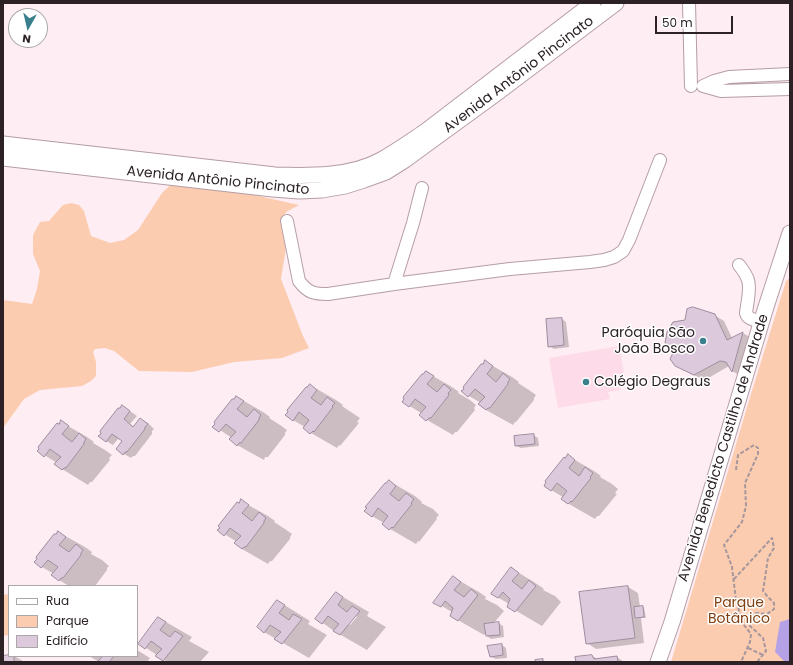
<!DOCTYPE html>
<meta charset="utf-8">
<style>
body{margin:0}
#map{position:relative;width:793px;height:665px;overflow:hidden;background:#feedf3;font-family:Poppins,sans-serif}
canvas{display:block}
.frame{position:absolute;inset:0;border:4px solid #2c2226;pointer-events:none}
.legend{position:absolute;left:8px;top:585px;width:130px;height:72px;box-sizing:border-box;background:#fff;border:1px solid #aba7a8;margin:0;padding:5px 7px;list-style:none;font-size:12px;color:#2c2226}
.legend li{display:flex;align-items:center;gap:8px;height:20px}
.legend b{width:20px;border:1px solid #aba7a8}
.north{position:absolute;left:8px;top:8px;width:40px;height:40px;box-sizing:border-box;background:#fff;border:1px solid #aba7a8;border-radius:50%;rotate:188deg;font-size:11px;font-weight:700;line-height:16px;text-align:center;color:#2c2226}
.north::after{content:'';display:block;margin:auto;width:14px;height:18px;background:#3a7f8c;clip-path:polygon(50% 0,100% 100%,50% 72%,0 100%)}
.scale{position:absolute;left:655px;top:16px;width:78px;height:18px;box-sizing:border-box;border:2px solid #2c2226;border-top:0;padding-left:5px;font-size:12px;line-height:14px;white-space:nowrap;color:#2c2226;-webkit-text-stroke:3px #fff;paint-order:stroke}
</style>
<div id="map">
<canvas width="793" height="665"></canvas>
<div class="frame"></div>
<ul class="legend">
<li><b style="height:5px;background:#fff"></b>Rua</li>
<li><b style="height:11px;background:#fcccb0"></b>Parque</li>
<li><b style="height:11px;background:#dccadc"></b>Edifício</li>
</ul>
<div class="north">N</div>
<div class="scale">50 m</div>
</div>
<script>
const context = document.querySelector('canvas').getContext('2d');
context.lineJoin = 'round';
function fill(path, color) { context.fillStyle = color; context.fill(path, 'evenodd'); }
function trace(path, color, width, dash) { context.strokeStyle = color; context.lineWidth = width; context.lineCap = dash ? 'butt' : 'round'; context.setLineDash(dash || []); context.stroke(path); }
function label(font, color, halo, rows, align = 'center') {
  context.font = font + ' Poppins,sans-serif'; context.lineWidth = 3; context.setLineDash([]); context.textBaseline = 'middle'; context.strokeStyle = halo; context.fillStyle = color; for (const [text, x, y, turn = 0] of rows) {
    context.save(); context.translate(x, y); context.rotate((+turn || 0) * Math.PI / 180); context.textAlign = isNaN(turn) ? turn : align; if (halo) context.strokeText(text, 0, 0); context.fillText(text, 0, 0); context.restore();
  }
}
fill(new Path2D(`
 M619,346L624,373L618,374L621,390L608,392L610,399L558,408L549,358Z`), '#fedbe8');
fill(new Path2D(`
 M178,178L223,184L254,195L299,205L286,212L283,217L286,248L281,279L303,336L309,348L282,358L234,362L192,372L139,371L114,351L105,348L95,349L93,352L96,362V376L91,381L82,386L40,390L24,399L3,428V300L32,304L37,289L40,271L33,254V235L40,222L49,221L63,205L71,203L79,205L84,211L91,236L110,243L124,240L138,230L162,193Z
 M790,278V662H671L751,394L786,281Z
 M9,594V635L3,636V595Z`), '#fcccb0');
fill(new Path2D(`
 M790,619V662H785L775,652L780,622Z`), '#b4a1e6');
fill(new Path2D(`
 M714,315L724,321L732,338L743,333L753,339L741,376L732,371L729,366L705,380L691,374L675,365Z
 M562,319L566,322L569,347L554,349L549,346Z
 M486,362L512,377L519,382L518,383L529,390L536,395L534,398V400L516,422H515L513,425L486,410L481,403L469,396L463,391Z
 M426,372L452,387L459,392L458,393L470,400L476,405L474,408L475,410L457,432H455L453,435L427,420L421,413L403,402Z
 M310,385L336,400L343,405L342,406L360,418L357,422L359,423L340,446L339,445L337,448L311,433L305,427L293,420L307,388Z
 M237,397L263,412L270,417L269,418L280,425L287,430L285,433V435L268,457H265L264,460L237,445L232,438L214,426Z
 M123,406L137,416L130,424L134,427L140,419L148,423L154,429L152,431V434L135,456H133L131,458L124,454L117,449L124,441L119,438L113,445L106,441Z
 M61,422L87,437L94,442L93,443L105,450L112,455L109,458L110,460L92,482H90L88,485L62,469L57,463L38,451Z
 M533,435L538,438L539,446L521,448L516,446Z
 M568,456L594,471L601,476L600,477L612,484L618,489L615,493L617,494L599,516H597L595,519L569,504L562,498L563,497L551,490L565,459Z
 M389,481L415,496L422,502L421,503L433,509L439,515L436,518L437,519L419,542L418,541L416,544L390,529L384,523L372,516Z
 M241,501L268,516L275,521L274,522L285,529L292,534L290,537V539L272,561H270L268,564L242,549L237,542L218,530Z
 M58,532L85,547L92,552L91,554L102,560L109,566L107,568V570L95,586H69L59,580L54,574L42,567L56,535Z
 M511,568L537,584L544,589L543,590L555,596L561,602L542,626L508,606L509,604L492,594Z
 M453,577L479,592L486,597L485,599L497,605L504,611L493,624L498,623L503,626L504,637L491,639L487,636L486,633L484,635L458,620L452,612L435,602Z
 M628,587L638,593L640,607H643L644,608L646,618H641L644,643L596,649L587,643L580,593Z
 M336,593L369,612L367,616L386,627L367,650L334,631L316,618ZM355,615L357,617L350,625L348,624Z
 M278,601L310,621L308,624L327,635L309,658L264,632Z
 M159,618L192,637L189,641L209,652L200,662H167L139,643Z
 M502,645L506,648L507,658L496,659L491,657Z
 M137,650L150,658L147,662H99L89,656H137Z
 M14,656L23,661V662H3V657Z
 M592,656L598,659L617,657L624,662H577Z`), '#0003');
const building = new Path2D(`
 M739,80H753L755,87H738Z
 M693,307L715,314L727,340L743,332L732,372L726,362L720,361L694,375L675,366L670,359L674,351L665,343L667,332L673,322L685,320L687,309Z
 M562,318L564,345L548,347L546,319Z
 M485,360L493,366L487,374L496,382L503,373L510,379L508,382V384L490,408H488L486,410L478,404L485,397L475,389L468,397L461,391L464,389L463,387L481,364H483Z
 M426,371L434,376L427,384L437,392L444,384L451,390L448,393L449,395L431,418H429L426,421L419,415L426,407L415,399L409,407L402,402L404,399L403,397L422,374H423Z
 M310,384L317,390L311,398L321,405L327,397L335,403L332,406L333,407L314,432L313,431L310,434L303,428L309,420L299,412L293,421L285,415L288,412L287,410L306,387H307Z
 M236,396L244,401L237,409L247,417L254,409L261,415L259,418V420L241,443H239L237,446L229,439L236,432L226,424L219,432L212,427L215,424L214,422L232,399H234Z
 M122,405L130,411L124,419L133,427L140,418L148,424L145,427V429L127,452H125L123,455L116,449L122,441L112,434L106,442L98,436L101,434L100,431L118,408H120Z
 M61,420L69,426L62,434L72,442L79,433L86,439L84,442V444L66,468H64L62,470L54,464L61,457L50,449L44,457L37,451L39,449L38,447L57,423L59,424Z
 M534,434L535,444L515,446L514,436Z
 M568,454L575,460L569,468L579,476L585,467L593,473L590,477L591,478L572,502L571,501L568,504L561,499L567,491L557,483L551,491L544,486L546,482L545,481L564,457L565,458Z
 M389,480L396,486L390,494L399,501L406,493L414,499L411,503L412,504L393,528L392,527L389,530L382,524L388,516L378,508L372,517L364,511L367,508L365,507L385,483H386Z
 M241,499L249,505L242,513L252,521L259,512L266,518L264,521V523L246,547H244L242,549L234,543L241,536L230,528L224,536L217,530L220,528L218,526L237,502L239,503Z
 M58,531L66,537L59,545L69,552L76,544L83,550L81,553V555L63,578H61L59,581L51,575L58,567L48,560L41,568L34,562L37,559L36,557L54,534H56Z
 M511,567L519,573L512,581L522,589L529,580L536,586L515,612L507,607L510,599L503,592L498,598L491,594Z
 M453,576L461,582L454,590L464,597L471,589L478,595L458,621L450,616L453,608L445,601L441,607L433,603Z
 M628,586L635,638L586,644L579,592Z
 M336,592L343,597L338,605L347,612L352,606L360,611L340,635L333,631L339,624L328,616L322,624L315,619Z
 M277,600L285,605L279,613L289,620L293,614L302,619L282,644L274,639L281,632L270,625L264,633L257,627Z
 M643,606L644,617L635,618L634,607Z
 M158,617L166,622L160,630L170,637L175,631L183,636L163,661L155,656L162,649L151,641L145,649L138,644Z
 M499,622L500,635L486,636L484,624Z
 M502,644L503,655L490,657L487,646Z
 M9,655V656H14V662H3V656Z
 M592,655L594,659L617,656L618,662H576L575,657Z
 M103,656H114L109,662H98Z
 M543,659V662H535V660Z`);
fill(building, '#dccadc');
trace(building, '#9e8d9e', 1);
const minor = new Path2D(`
 M689,3L691,86
 M703,86L714,81L729,77L790,74
 M703,86L721,91L790,89
 M287,221L299,281C308,293 314,294 328,294L394,284L510,269L590,262L604,260L614,257L623,251L629,240L660,160
 M739,265C743,270 746,274 748,280C751,288 747,304 746,313C748,320 756,320 762,322
 M394,284L413,223L422,188`);
const major = new Path2D(`
 M3,144L275,175C310,176 350,177 381,160C397,151 411,141 426,131L593,3
 M3,158L273,189L299,191L322,190L345,186L364,180L386,172L405,160L497,93L616,3
 M658,662L672,622L765,310L790,233`);
trace(minor, '#b69da6', 14);
trace(major, '#b69da6', 17);
trace(new Path2D(`
 M736,470L738,455L754,445L758,448V454L745,483L746,506L742,522L724,545L732,567L736,600L740,614L744,625L751,634L750,642L741,662
 M734,579L772,538L774,548L768,558L763,591L768,597L774,603V609L767,614L755,613L751,619L749,625L763,638L766,651L757,662
 M748,648L763,655`), '#a5979c', 2, [4, 2]);
trace(minor, '#fff', 12);
trace(major, '#fff', 15);
for (const [x, y, r, color] of [
 [703,341,4,"#3a7f8c"],
 [586,382,4,"#3a7f8c"]
]) { const dot = new Path2D(); dot.arc(x, y, r, 0, 2 * Math.PI); context.fillStyle = color; context.fill(dot); trace(dot, '#fff', 1.5); }
label('14px', '#2c2226', '#fff', [
 ["Avenida Antônio Pincinato",519,75,-37],
 ["Avenida Antônio Pincinato",218,181,6],
 ["Avenida Benedicto Castilho de Andrade",724,448,-73]
]);
label('14px', '#2c2226', '#fff', [
 ["Paróquia São",695,333],
 ["João Bosco",695,349],
 ["Colégio Degraus",594,382,"left"]
], 'right');
label('14px', '#804012', '#fff', [
 ["Parque",739,603],
 ["Botânico",739,619]
]);
</script>
